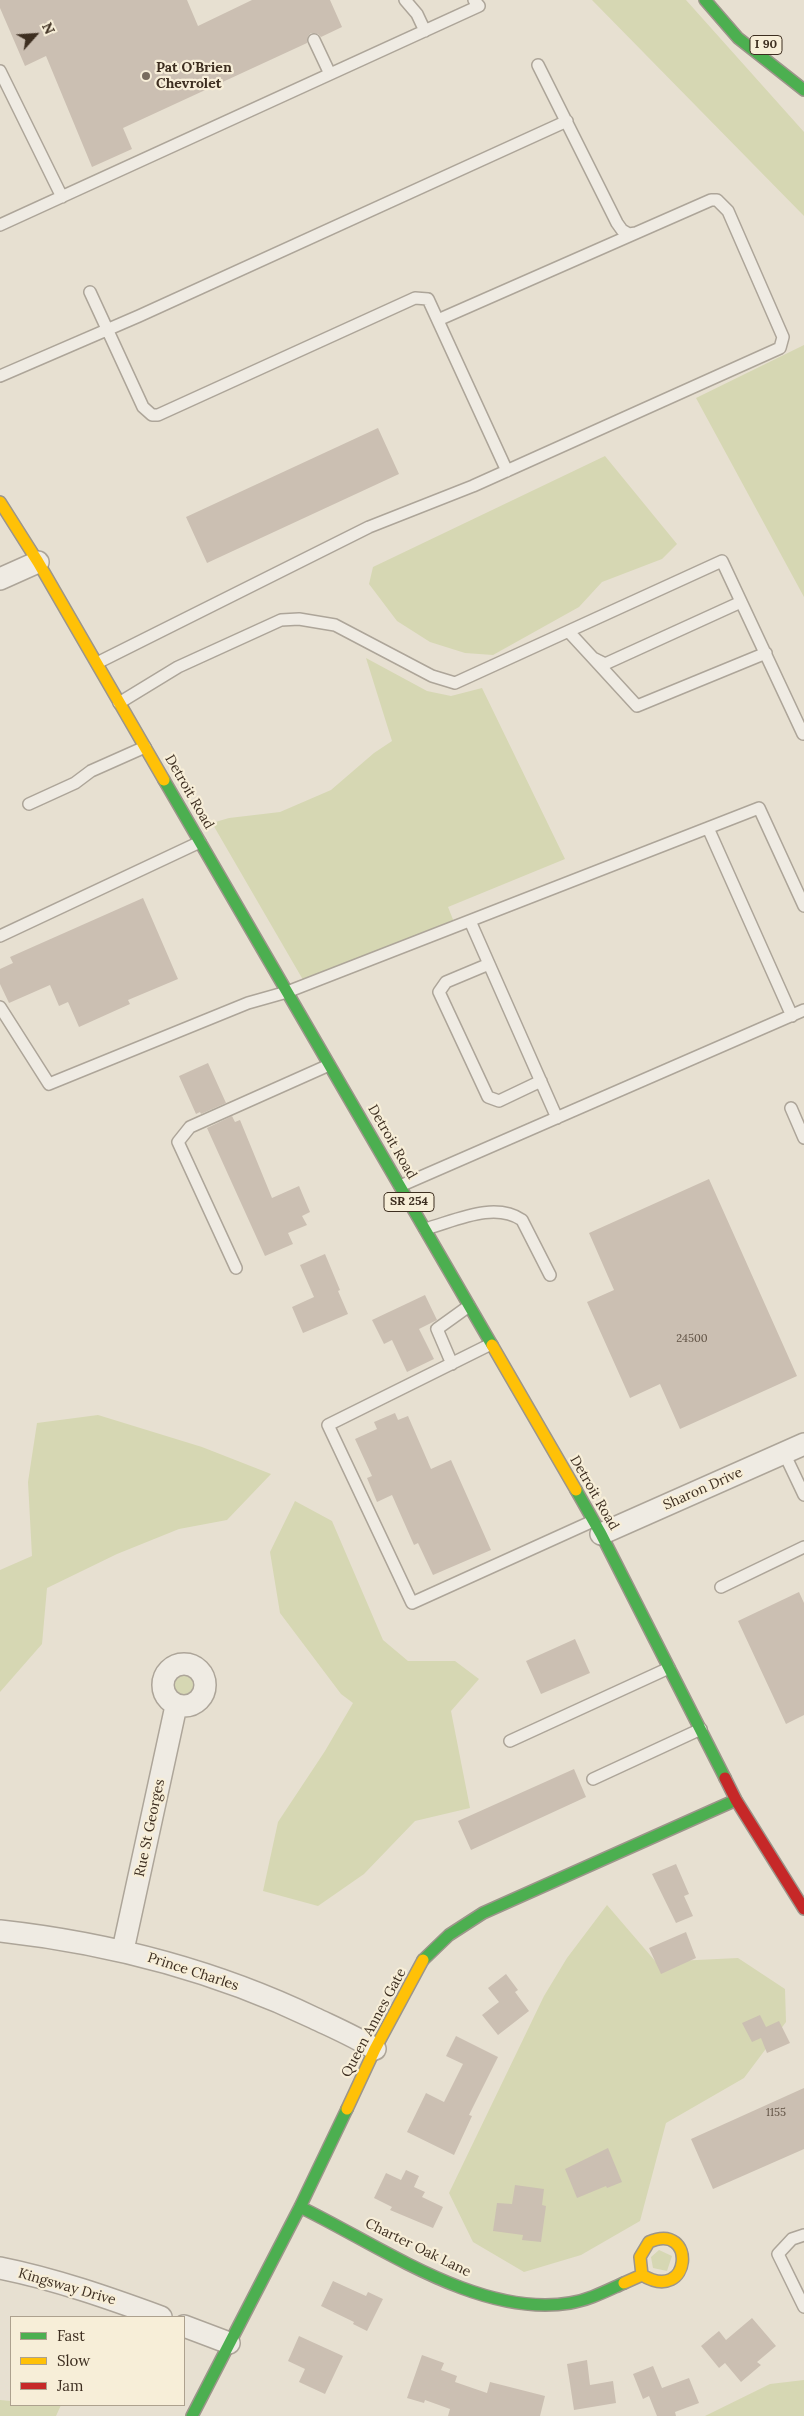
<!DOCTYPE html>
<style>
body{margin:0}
#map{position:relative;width:804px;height:2416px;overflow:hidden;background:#e7e0d1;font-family:Lora,serif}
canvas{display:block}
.legend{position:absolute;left:10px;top:2316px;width:175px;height:90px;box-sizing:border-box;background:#f7eed8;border:1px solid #ada18e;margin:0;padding:6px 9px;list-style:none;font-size:15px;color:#3d2e20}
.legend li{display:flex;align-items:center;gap:10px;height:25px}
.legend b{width:25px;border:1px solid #ada18e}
.north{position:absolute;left:10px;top:10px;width:50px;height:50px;-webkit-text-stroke:4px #f7eed8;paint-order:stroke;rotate:64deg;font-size:14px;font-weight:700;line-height:20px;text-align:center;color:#3d2e20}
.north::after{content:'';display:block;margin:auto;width:18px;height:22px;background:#3d2e20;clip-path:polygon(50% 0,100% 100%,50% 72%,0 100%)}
</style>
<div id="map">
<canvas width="804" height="2416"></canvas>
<ul class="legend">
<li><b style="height:6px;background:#4caf50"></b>Fast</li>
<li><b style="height:6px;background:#ffc107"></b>Slow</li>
<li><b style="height:6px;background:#c62828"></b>Jam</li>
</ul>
<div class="north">N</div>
</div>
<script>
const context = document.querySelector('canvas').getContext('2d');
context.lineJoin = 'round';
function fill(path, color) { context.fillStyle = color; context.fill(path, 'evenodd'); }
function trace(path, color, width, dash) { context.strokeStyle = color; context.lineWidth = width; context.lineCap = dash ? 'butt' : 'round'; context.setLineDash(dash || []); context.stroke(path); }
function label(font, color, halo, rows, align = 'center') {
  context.font = font + ' Lora,serif'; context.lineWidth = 4.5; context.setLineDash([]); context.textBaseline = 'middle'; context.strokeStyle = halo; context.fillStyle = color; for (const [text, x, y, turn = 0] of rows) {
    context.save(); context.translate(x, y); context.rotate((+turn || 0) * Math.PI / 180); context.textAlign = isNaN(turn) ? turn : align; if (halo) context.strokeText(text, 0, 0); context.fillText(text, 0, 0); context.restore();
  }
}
fill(new Path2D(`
 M592,0H686L804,132V216Z
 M804,345V597L696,398Z
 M605,456L677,544L662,559L602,582L579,607L493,655L465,653L430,642L397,621L369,584L373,567Z
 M366,658L427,691L451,696L482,688L565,859L448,907L456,927L306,985L212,823L229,818L280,812L331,790L374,753L392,741Z
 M98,1415L202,1447L271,1474L227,1520L179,1529L117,1554L47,1588L42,1644L0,1692V1570L32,1556L28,1482L37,1423Z
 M295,1501L332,1521L383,1640L408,1661H455L479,1679L451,1711L470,1808L415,1821L364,1874L318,1906L263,1891L278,1822L325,1751L353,1703L341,1694L280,1613L270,1552Z
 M172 1685a12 12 0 1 1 24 0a12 12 0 1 1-24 0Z
 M607,1905L656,1962L738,1958L785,1989L786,2022L744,2078L666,2123L640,2221L581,2255L524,2272L473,2242L449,2193L544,1996L567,1958Z
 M659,2250L672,2256L667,2271L653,2268L651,2257Z
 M804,2380V2416H705L770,2384Z
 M0,2400L11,2401V2405H61L56,2416H0Z`), '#d6d7b3');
fill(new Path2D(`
 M0,0H187L198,26L252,0H330L342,27L321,37L318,34L311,33L308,36L307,43L123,128L132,149L92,167L46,56L25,66L0,8Z
 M378,428L399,474L207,563L186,517Z
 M143,898L178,979L128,1000L130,1004L79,1027L68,1002L59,1006L50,985L9,1003L0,984V969L13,963L10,957Z
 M208,1063L226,1103L201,1114L200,1112L196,1114L179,1076Z
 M232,1116L235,1122L240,1120L272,1198L299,1186L310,1212L302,1216L307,1225L288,1233L293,1244L265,1256L207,1128Z
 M709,1179L797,1376L680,1429L660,1384L630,1398L587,1302L614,1290L589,1233Z
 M325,1254L340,1290L338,1291L348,1314L303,1333L292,1307L314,1297L300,1265Z
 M425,1295L437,1320L419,1329L434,1359L407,1372L392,1340L384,1344L372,1320Z
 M395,1413L398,1420L408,1416L431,1469L451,1460L491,1550L433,1575L418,1543L414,1545L392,1495L377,1502L367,1478L372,1476L355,1439L377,1429L374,1422Z
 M799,1592L804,1603V1715L786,1724L738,1621Z
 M575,1639L590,1673L541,1694L526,1661Z
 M574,1769L586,1797L471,1850L458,1821Z
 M676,1864L689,1894L684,1896L693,1916L676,1923L652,1874Z
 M686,1932L696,1958L661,1974L649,1948Z
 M506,1974L518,1990L515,1992L529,2011L498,2035L482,2015L499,2002L488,1988Z
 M760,2015L766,2027L779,2021L790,2043L767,2053L761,2038L752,2042L742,2023Z
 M456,2036L498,2057L469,2115L472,2116L454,2155L407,2132L426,2093L444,2102L463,2064L446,2056Z
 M804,2088V2149L713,2189L691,2139Z
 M608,2148L622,2182L607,2188L606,2186L577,2198L565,2169Z
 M406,2170L419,2176L414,2187L425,2192L422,2197L443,2207L433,2228L390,2210L392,2207L374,2198L386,2173L401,2180Z
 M515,2185L544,2189L542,2205L546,2206L541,2242L522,2240L523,2235L493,2231L497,2203L512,2204Z
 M333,2281L366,2296L368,2292L383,2299L367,2331L353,2324L354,2322L321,2306Z
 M752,2318L776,2346L757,2362L761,2365L741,2382L725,2363L719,2368L701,2346L719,2331L726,2340Z
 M299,2336L343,2356L325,2394L299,2382L305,2369L288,2361Z
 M422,2355L444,2363L441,2370L457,2376L455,2382L487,2393L490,2382L545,2396L540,2416H448L450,2409L425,2400L424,2403L407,2398Z
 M587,2360L590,2385L613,2381L616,2403L574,2410L567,2364Z
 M653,2366L662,2388L689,2378L699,2403L675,2412L676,2416H657L649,2396L643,2399L633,2374Z`), '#cbbfb2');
const lane = new Path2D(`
 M405,0L417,14L425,31
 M314,40L330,74
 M538,65L617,223L622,230L629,234L636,233
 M0,71L62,197
 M0,225L479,6L474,0
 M90,292L143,407L152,415H158L415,298L428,299L507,471
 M0,376L139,316L567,121
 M569,632L593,658L605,664L741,602
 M593,658L637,706L766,653
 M97,663L369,527L473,486L780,348L783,337L728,211L717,200H711L438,320
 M119,703L178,667L281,620L299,619L335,625L432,676L455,683L722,561L803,734
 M29,804L75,783L91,771L145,747
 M708,828L792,1016
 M470,921L557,1118
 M0,936L200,842
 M489,964L446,982L439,992L488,1097L499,1101L541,1081
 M0,1007L49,1084L248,1003L287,992L759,808L804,906
 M791,1108L804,1138
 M400,1186L804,1010
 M425,1229C455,1221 494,1201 522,1220L550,1275
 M236,1268L178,1142L190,1127L329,1065
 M491,1344L328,1425L412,1603L593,1521
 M452,1364L437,1329L469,1306
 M784,1453L804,1495
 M721,1587L804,1547
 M510,1741L669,1668
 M593,1779L701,1729
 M804,2235L792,2239L778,2254L804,2307`);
const street = new Path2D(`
 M0,579L38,562
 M601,1534L804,1444
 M163 1685a21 21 0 1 1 42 0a21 21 0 1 1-42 0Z
 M0,1931C108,1943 216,1971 314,2018C335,2028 356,2037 375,2049
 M123,1950L176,1706
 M0,2268C55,2279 109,2298 161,2317
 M184,2326L229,2343`);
const fast = new Path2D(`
 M705,0L738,38L804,90
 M164,780L492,1345
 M576,1490L601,1534L725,1778
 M423,1960L449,1935L483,1913L736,1800
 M300,2207C379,2245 479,2318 570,2303C589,2300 606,2291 624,2283
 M192,2416L300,2207L347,2109`);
const slow = new Path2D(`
 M0,502L38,562L164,780
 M492,1345L576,1490
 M347,2109L375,2049L423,1960
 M624,2283L642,2275C692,2305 697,2221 649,2242L640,2257L642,2275`);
const jam = new Path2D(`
 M725,1778L736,1800L804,1909`);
trace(lane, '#ada599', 14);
trace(street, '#ada599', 24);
trace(fast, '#9c958a', 14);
trace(slow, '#9c958a', 14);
trace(jam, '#9c958a', 14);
trace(lane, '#efebe3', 11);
trace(street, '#efebe3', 21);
trace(fast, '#4caf50', 11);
trace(slow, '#ffc107', 11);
trace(jam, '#c62828', 11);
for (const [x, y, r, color] of [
 [146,76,5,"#786c5e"]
]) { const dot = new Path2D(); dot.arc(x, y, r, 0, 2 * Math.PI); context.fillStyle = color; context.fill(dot); trace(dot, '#f7eed8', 2); }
label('11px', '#605244', null, [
 ["24500",692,1339],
 ["1155",776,2113]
]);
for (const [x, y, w] of [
 [766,45,32],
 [409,1202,50]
]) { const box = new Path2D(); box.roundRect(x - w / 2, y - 9.5, w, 19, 4); context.fillStyle = '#f7eed8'; context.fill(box); trace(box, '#3d2e20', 1); }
label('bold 12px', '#3d2e20', null, [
 ["I 90",766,45],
 ["SR 254",409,1202]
]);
label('bold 14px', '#3d2e20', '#f7eed8', [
 ["Pat O'Brien",156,68],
 ["Chevrolet",156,84]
], 'left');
label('14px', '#3d2e20', '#f7eed8', [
 ["Detroit Road",189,792,60],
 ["Detroit Road",392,1142,60],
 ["Sharon Drive",703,1489,-24],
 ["Detroit Road",594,1493,60],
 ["Rue St Georges",150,1828,-78],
 ["Prince Charles",193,1972,18],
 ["Queen Annes Gate",374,2023,-62],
 ["Charter Oak Lane",418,2248,26],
 ["Kingsway Drive",67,2287,16]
]);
</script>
